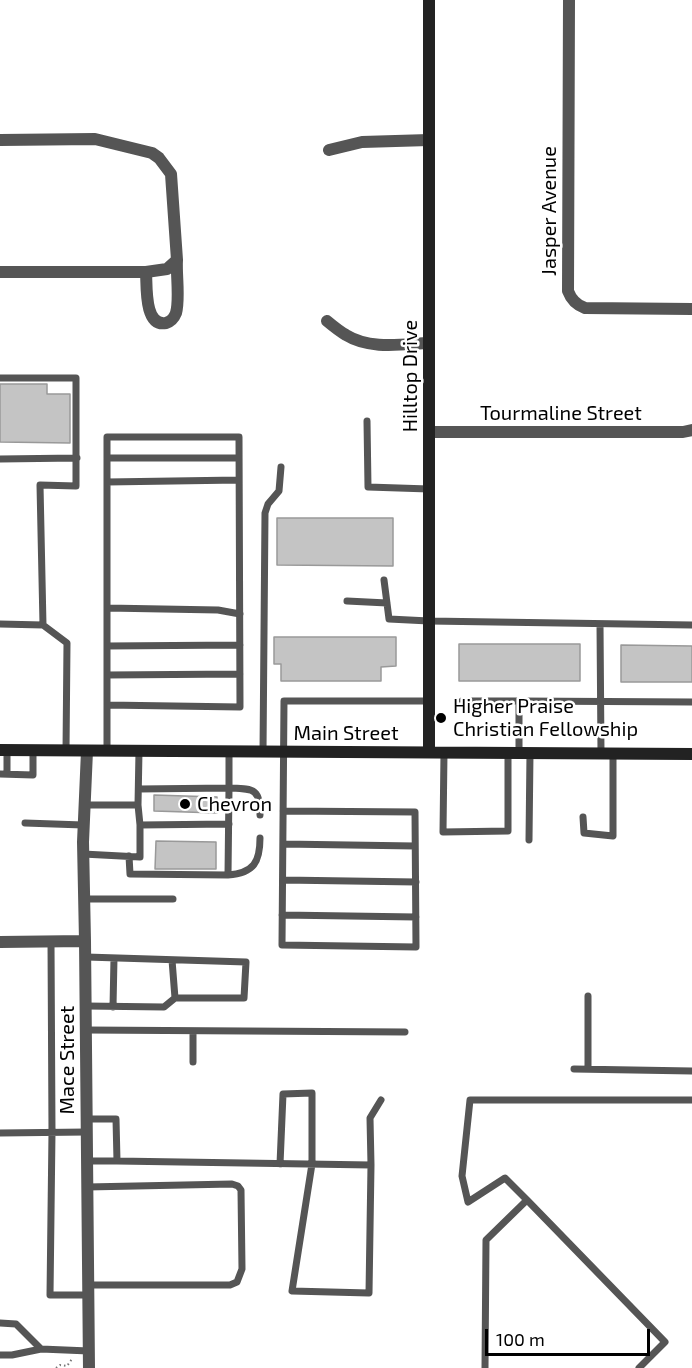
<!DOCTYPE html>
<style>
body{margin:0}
#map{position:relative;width:692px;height:1368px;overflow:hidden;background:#fff;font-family:"Exo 2",sans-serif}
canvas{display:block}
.scale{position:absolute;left:485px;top:1329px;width:165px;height:27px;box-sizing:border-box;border:3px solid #000;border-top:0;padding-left:8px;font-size:18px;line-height:21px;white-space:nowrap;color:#000;-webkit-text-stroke:4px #fff;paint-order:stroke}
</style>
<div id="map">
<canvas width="692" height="1368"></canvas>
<div class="scale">100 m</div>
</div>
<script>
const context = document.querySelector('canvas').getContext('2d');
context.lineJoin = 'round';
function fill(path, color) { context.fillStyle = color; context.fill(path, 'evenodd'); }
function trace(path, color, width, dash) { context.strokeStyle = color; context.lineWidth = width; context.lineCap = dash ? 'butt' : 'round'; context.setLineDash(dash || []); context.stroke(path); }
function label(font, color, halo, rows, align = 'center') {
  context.font = font + ' "Exo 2",sans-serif'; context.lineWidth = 5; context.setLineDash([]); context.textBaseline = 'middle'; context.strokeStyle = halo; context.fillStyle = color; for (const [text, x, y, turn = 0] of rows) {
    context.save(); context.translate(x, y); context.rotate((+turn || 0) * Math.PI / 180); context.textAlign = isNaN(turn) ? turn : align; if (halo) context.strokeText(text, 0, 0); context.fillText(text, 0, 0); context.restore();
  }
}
const building = new Path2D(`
 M0,384H47V394H70V443L0,442Z
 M277,518H393V566L277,565Z
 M274,637H396V666L381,667V681H281V664H274Z
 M459,644H580V681H459Z
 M621,645L692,646V682H621Z
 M154,795L217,797V813L154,811Z
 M156,841L216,842V869H155Z`);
fill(building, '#c4c4c4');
trace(building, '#999', 1.5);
trace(new Path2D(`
 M56,1368L60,1365L67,1366L72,1359`), '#777', 2, [1.5, 3]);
trace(new Path2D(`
 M0,378H76V486L40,485L43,625L0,624
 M367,421L368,487L429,489
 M107,458H239
 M0,459L77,458
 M107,482L239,480
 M384,580L389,619L429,621L692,625
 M347,601L387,603
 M107,608L218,610L240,614
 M600,624L601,753
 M43,625L67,643L66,751
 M107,646L240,645
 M107,675L240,674
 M462,701H519V753
 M519,701L692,702
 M107,705L240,707L239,437H107V751
 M263,752L265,513L268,504L279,491L281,467
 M444,753L443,832L508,831V753
 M0,774L33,775V750
 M7,774V750
 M139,789L229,788V752
 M84,805H138L139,751
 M138,805L140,825L229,824
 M283,811L415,812L416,947L282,945L284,701H429
 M583,817L584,833L613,836V753
 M25,823L83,825
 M529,840L530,753
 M283,844L415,846
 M83,854L140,857V825
 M129,856L130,874L228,875L229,788C254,789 260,788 260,815
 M228,875C254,873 260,862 260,838
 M283,880L416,882
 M84,899H173
 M282,915L416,917
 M51,942L52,1132L50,1295H88
 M86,957L246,962L244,998H175L164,1007L86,1006
 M172,960L175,998
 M588,996V1069
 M113,1007L114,958
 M86,1030L405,1032
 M193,1062V1031
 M574,1069L692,1071
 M87,1119H116L117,1161H87
 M0,1133L87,1132
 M117,1161L371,1165L370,1118L381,1100
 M280,1164L283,1094L312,1093V1164L292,1291L369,1293L371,1165
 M87,1187L232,1184L238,1186L241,1190L242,1269L237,1282L230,1285H88
 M527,1200L665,1342L639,1368
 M0,1323L16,1324L41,1349
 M0,1355H12L41,1349L89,1351
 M485,1368L486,1240L527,1200L505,1178L468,1202L462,1176L470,1100H692`), '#555', 7);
trace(new Path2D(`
 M569,0L568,291C571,299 576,305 585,308L692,309
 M0,140L95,139L152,153L159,158L171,174L177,260L167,269L146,272H0
 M329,150L362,142L429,140
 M146,272C147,286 144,327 166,323C172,321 174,318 176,313C180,299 176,275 177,260
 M327,321C333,326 339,331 346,335C370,350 403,344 429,343
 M429,432H683L692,430
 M87,751L83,842L85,941L89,1368
 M0,942L85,941`), '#555', 12);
trace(new Path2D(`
 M429,0V752
 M0,750L692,754`), '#222', 12);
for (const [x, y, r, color] of [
 [441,718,6,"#000"],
 [185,804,6,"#000"]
]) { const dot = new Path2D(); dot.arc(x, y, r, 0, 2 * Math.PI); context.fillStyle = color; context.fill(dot); trace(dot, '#fff', 2); }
label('20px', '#000', '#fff', [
 ["Jasper Avenue",549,211,-90],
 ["Hilltop Drive",410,376,-90],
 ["Tourmaline Street",561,413],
 ["Main Street",346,733],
 ["Mace Street",67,1060,-90]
]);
label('20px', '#000', '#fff', [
 ["Higher Praise",453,706],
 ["Christian Fellowship",453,729],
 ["Chevron",197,804]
], 'left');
</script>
